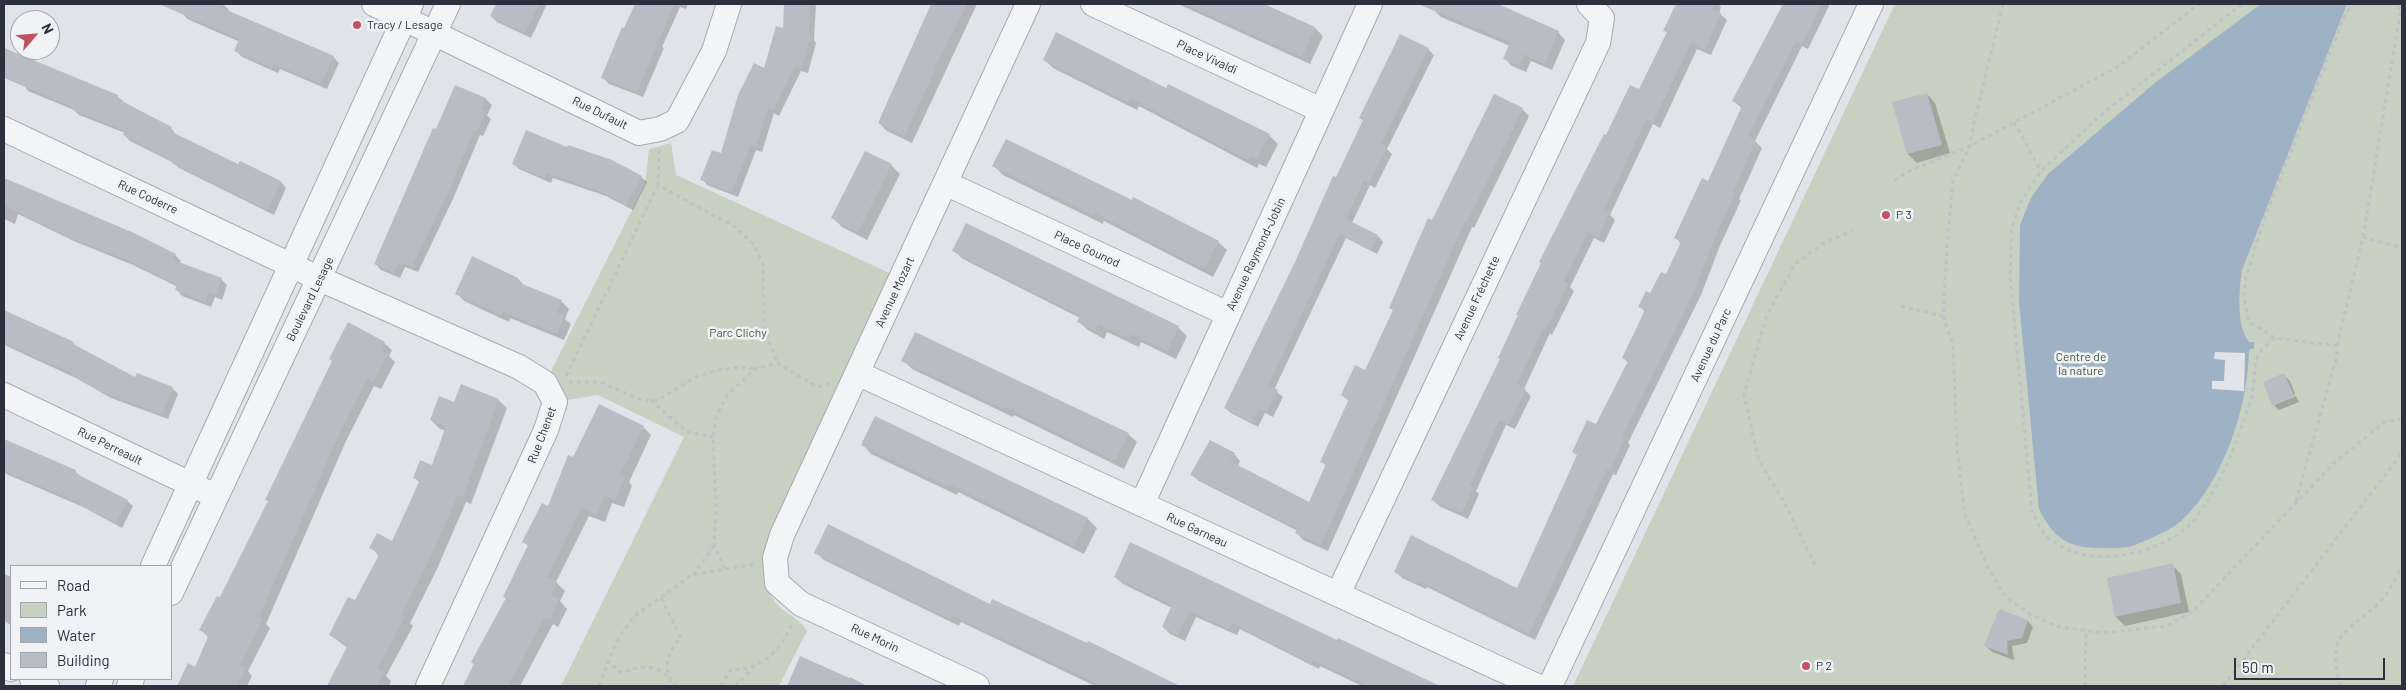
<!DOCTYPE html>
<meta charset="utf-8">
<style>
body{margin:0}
#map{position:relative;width:2406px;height:690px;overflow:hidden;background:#e0e3e8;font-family:Barlow,sans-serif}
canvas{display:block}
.frame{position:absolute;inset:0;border:5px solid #2b313e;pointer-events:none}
.legend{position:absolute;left:10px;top:565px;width:162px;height:115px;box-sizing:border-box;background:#f0f2f5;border:1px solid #a1a5ac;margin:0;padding:6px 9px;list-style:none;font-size:15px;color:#2b313e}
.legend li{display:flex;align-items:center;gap:10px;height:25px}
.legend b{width:25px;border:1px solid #a1a5ac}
.north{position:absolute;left:10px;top:10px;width:50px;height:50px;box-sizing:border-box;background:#f0f2f5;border:1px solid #a1a5ac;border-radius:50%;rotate:63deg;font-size:14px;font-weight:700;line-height:20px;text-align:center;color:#2b313e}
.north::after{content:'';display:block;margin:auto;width:18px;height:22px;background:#c05261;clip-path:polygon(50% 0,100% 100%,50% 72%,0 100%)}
.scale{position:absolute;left:2234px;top:658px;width:151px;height:22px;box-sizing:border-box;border:2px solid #2b313e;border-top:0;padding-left:6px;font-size:15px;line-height:18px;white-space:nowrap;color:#2b313e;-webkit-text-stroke:4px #f0f2f5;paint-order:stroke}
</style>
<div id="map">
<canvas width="2406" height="690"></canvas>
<div class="frame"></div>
<ul class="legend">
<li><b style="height:6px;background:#f3f4f6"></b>Road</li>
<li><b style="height:14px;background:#c6d1c2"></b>Park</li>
<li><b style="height:14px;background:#9fb1c4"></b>Water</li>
<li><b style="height:14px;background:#b8bcc4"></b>Building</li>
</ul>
<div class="north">N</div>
<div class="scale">50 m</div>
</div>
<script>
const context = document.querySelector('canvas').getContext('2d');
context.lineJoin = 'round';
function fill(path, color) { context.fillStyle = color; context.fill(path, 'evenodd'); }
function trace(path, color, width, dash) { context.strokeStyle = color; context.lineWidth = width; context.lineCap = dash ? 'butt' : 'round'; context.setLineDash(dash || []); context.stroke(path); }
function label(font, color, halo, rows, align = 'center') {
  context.font = font + ' Barlow,sans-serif'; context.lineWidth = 5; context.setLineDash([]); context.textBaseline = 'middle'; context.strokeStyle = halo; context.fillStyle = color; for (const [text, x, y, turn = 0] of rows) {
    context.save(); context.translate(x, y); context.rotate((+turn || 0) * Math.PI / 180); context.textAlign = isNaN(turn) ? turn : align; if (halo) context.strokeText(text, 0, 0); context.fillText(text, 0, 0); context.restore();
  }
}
fill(new Path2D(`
 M1895,4H2402V686H1573Z
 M671,143L676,175L896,276L768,577C769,583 769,592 772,597C780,613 799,616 807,631L779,686H561L684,437L598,395L555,402L545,383L645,184L649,149Z`), '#c6d1c2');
fill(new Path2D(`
 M2261,4H2347L2242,270C2239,289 2236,326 2249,342H2254V348L2249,350C2248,406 2224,481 2182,520C2172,530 2145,541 2132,546C2123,549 2111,548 2101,548C2068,548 2054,539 2039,509L2019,302L2020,225L2031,198L2048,174L2156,82Z`), '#9fb1c4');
fill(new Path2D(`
 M2215,352L2245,353L2244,391L2212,389V381H2224L2225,360L2214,359Z`), '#e0e3e8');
fill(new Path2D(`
 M166,4H223L229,10L228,12L333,57L339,63L327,89L280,69L278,73L242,57L236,51L240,42L187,19L182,12Z
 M497,4H547L531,38L497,22L491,16Z
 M637,4H688L686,9L680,7L662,47L664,48L643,97L609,84L603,78Z
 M786,4H816L814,40L816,43L808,73L801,71L779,116L774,113L762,152L756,150L738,197L707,185L702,179L722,155L784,29Z
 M933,4H977L912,143L887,131L879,123Z
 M1178,4H1261L1315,28L1323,36L1310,64Z
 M1436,4H1494L1558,32L1565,40L1552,70L1531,61L1526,72L1512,66L1504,58L1510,46L1441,17L1434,10Z
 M1677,4H1718L1721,7L1719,13L1727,20L1711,55L1697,49L1660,128L1653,124L1610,215L1615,220L1604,243L1594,238L1570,287L1574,291L1552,335L1550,333L1524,389L1531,396L1515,429L1506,425L1476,491L1479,494L1468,519L1439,506L1433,500L1606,137L1640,91L1668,33L1665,30Z
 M1784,4H1828L1829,6L1808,49L1802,46L1755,141L1762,148L1739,199L1741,200L1719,248L1701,295L1628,443L1630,445L1616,475L1613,474L1535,640L1427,587L1426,589L1402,578L1395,571L1518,590L1578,456L1574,452L1596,426L1628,363L1624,358L1645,312L1640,306L1667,276L1681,244L1676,238L1709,182L1742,108L1733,101Z
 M4,47L13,53L118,97L124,102L171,128L176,135L239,166L240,163L281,182L286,188L274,215L179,168L174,163L130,141L124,135L125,133L79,115L74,110L28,91L23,83L4,75Z
 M1428,49L1434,55L1387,149L1392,154L1375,188L1370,185L1352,223L1378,236L1383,242L1377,254L1346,238L1274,390L1283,397L1273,417L1265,413L1258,427L1231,413L1225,408L1336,179Z
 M1044,59L1166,89L1269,135L1278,144L1266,167L1259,164L1257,168L1139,106L1137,110L1053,68Z
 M456,86L486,99L492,105L487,115L491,119L483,136L480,135L453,199L418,272L405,267L400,278L381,270L376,264Z
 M1927,94L1935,103L1950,153L1917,163L1908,154L1894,103Z
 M1522,109L1529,116L1474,228L1472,227L1328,551L1303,540L1297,533L1298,531L1199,481L1192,475L1234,454L1240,461L1238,466L1310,503L1326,466L1322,461L1349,401L1342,395L1366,372L1394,311L1390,308L1432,222Z
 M513,163L641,177L647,182L633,210L606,196L553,178L551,183L519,169Z
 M891,165L900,174L867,240L842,227L833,218Z
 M994,166L1218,242L1227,250L1213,277L1104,221L1103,224L1003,175Z
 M4,179L40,193L175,255L181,261L180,263L221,279L227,285L222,300L215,297L211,307L182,296L177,290L178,287L133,265L76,242L18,214L15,224L4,219Z
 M954,251L1178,327L1187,336L1176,359L1141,342L1139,347L1107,332L1104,339L1088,330L1079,322L1080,318L963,259Z
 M518,279L525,286L561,301L569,309L565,319L571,324L564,340L510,318L509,322L464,301L457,293Z
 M4,311L73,343L78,348L136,379L172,388L178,394L168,419L111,398L76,378L4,345Z
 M384,343L392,350L389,356L395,362L381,389L374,386L346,441L266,624L270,628L248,671L252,676L247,686H181L180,684L195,668L208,637L201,630Z
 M903,360L1128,434L1137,442L1124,469L1014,415L1013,417L912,369Z
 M2284,375L2290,381L2295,394L2274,403V405L2273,404Z
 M2296,396L2299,402L2279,410L2274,405Z
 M498,400L507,408L471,504L466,502L437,569L410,623L413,626L386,676L391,681L389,686H329L348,648L330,635L356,602L379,556L371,547L392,543L420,483L415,478L432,466L446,431L440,429L431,420L455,403Z
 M875,418L1088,519L1097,528L1084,554L958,492L957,495L871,454L863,445Z
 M643,427L651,435L629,482L632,486L624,507L612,503L605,522L589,516L556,582L565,591L560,601L567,609L558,627L553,624L520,686H464L507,599L528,546L524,542L549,508L574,458Z
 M4,440L75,471L81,477L127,501L133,506L122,528L83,507L4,473Z
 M816,552L991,605L1088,645L1089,643L1179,686H1095L961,622L959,626L824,560Z
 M2172,565L2181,574L2189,612L2125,626L2116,617L2108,579Z
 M4,574L11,577V625L4,621Z
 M1115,577L1427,682L1432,686H1362L1320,666L1319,669L1240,629L1237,635L1196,617L1185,641L1170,634L1163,627L1172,608L1123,584Z
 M1999,610L2028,621L2033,627L2027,643L2012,646L2014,660L1992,652L1986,646Z
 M850,677L867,686L788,685L849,680Z`), '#0003');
fill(new Path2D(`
 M159,4H224L222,8L334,56L321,84L274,64L272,68L234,51L239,39Z
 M496,4H539L525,33L490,16Z
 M635,4H674L637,92L601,78L622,27L624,28Z
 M784,4H810L809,35L811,36L802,68L795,66L773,111L768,108L756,147L750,145L732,192L700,180L712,150L721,153L738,95L754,63L764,68L776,26L783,28Z
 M931,4H967L934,69L935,70L904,136L878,123Z
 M1184,4H1264L1315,27L1302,57Z
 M1418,4H1498L1559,31L1544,64L1524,54L1519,66L1503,59L1510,42Z
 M1676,4H1714L1712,9L1721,13L1705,50L1691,43L1653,122L1646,119L1604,210L1609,212L1598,237L1588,232L1563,281L1568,284L1546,329L1543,328L1517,384L1526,389L1509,424L1499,420L1470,485L1473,487L1462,513L1431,500L1500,359L1498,358L1518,315H1516L1541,263L1539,262L1604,134L1606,135L1630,85L1639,89L1667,32L1663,31Z
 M1783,4H1821L1802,44L1796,41L1748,136L1756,140L1733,192L1735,193L1713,242L1695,289L1622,436L1625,438L1610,470L1607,469L1529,634L1420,581L1419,584L1394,572L1411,535L1517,588L1577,455L1572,452L1587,420L1596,424L1628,361L1622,358L1645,310L1638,307L1646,291L1650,293L1661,272L1666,274L1681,242L1674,238L1702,178L1708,181L1742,106L1732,101Z
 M1056,32L1166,88L1168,84L1270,134L1256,159L1250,156L1248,160L1130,98L1128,102L1043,60Z
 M1400,34L1429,48L1381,144L1387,147L1369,183L1364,180L1346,219L1378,235L1371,250L1340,233L1268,385L1278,390L1267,412L1259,408L1252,422L1224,408L1295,262L1333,176L1336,177L1363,120L1359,118Z
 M4,48L118,95L117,99L172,127L170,131L238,164L240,161L281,181L268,210L172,163L173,161L123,135L125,131L72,109L73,107L4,78Z
 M455,85L486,98L481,110L486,112L477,131L474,130L448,193L412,267L399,262L394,273L374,264L433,128L436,129Z
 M1927,93L1942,145L1907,154L1892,102Z
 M1494,94L1523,108L1467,222L1465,221L1321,545L1295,533L1297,528L1190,475L1210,440L1235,453L1230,461L1309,502L1326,464L1320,462L1349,399L1341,395L1355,365L1365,370L1393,310L1389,308L1428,218L1432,220Z
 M526,130L567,147L568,145L612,160L642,176L626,205L599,191L547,173L545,178L512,164Z
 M1006,139L1132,200L1133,197L1219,241L1204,269L1095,213L1094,216L992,166Z
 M865,151L892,164L858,232L831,218Z
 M4,178L134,233L176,254L173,260L222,278L216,295L209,292L205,302L175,290L177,285L125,259L69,237L4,205Z
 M966,223L1179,326L1167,351L1132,334L1130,339L1098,324L1095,331L1077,322L1080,315L952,251Z
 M472,256L518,278L517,282L562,300L557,313L564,316L557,334L503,312L501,315L455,294Z
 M4,310L74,342L73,344L135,377L137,373L173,387L162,414L104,393L73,376L74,374L4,343Z
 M348,322L385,342L381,350L388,354L373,383L367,379L339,434L259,617L263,619L240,665L246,667L237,686H177L188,663L195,667L209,635L199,630L217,596L220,597L268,501L265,500L332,361L329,359Z
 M915,332L1129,433L1115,461L1005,407L1004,409L901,361Z
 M2284,373L2294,396L2272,405L2263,382Z
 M461,384L499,399L463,496L458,495L429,560L401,615L405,617L377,669L384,672L376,686H327L348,645L329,635L348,597L355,600L380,553L369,548L377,533L392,541L420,480L413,478L420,460L432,465L446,426L430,420L439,396L454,402Z
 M599,404L644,426L620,475L625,476L616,500L604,495L597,515L581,508L547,577L557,582L551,595L559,599L550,619L545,617L508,686H463L474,664L471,662L506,598L503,597L528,545L522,542L542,503L548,506L568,455L573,457Z
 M875,416L1088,518L1074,546L949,484L948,487L861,445Z
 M4,439L76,470L75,473L128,500L116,523L80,505L81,503L4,471Z
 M828,524L990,604L992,599L1087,643L1088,641L1180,686H1102L952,615L950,619L814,553Z
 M1130,542L1337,640L1338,638L1440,686H1368L1313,660L1311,663L1232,623L1230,629L1189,611L1178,635L1162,627L1172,605L1114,577Z
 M2173,563L2181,603L2115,617L2107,578Z
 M1999,609L2028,620L2022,638L2007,641L2008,655L1984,646Z
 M800,656L867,686H787Z`), '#b8bcc4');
const minor = new Path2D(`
 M374,4L639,133L660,129L677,121L714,51L729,4
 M1093,4L1321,110
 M4,129L320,279L519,367L545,383L555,402L546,430L428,686
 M945,183L1228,314
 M857,373L1537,686
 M4,395L205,491
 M1142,504L1370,4
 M153,566L411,4
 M171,593L448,4
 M1338,594L1598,43L1602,18L1589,4
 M4,665L11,669
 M32,679L47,686
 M98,686L101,679
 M129,686L132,679
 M977,686L801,604L777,583L775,558L782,535L1028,4
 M1550,686L1871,4`);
trace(minor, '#a6aab2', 26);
trace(new Path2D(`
 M2003,4L1974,123L1970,146L1953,181L1948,233L1943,316L1953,345L1957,449L1965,514L1987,566L2006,597L2030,614L2056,626L2102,633L2167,626L2193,611L2335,462L2386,421L2402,419
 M2242,4L2101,115L2041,171L2021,201L2012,227L2010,275L2032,511C2035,516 2037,523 2040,528C2071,572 2149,559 2185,529C2194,522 2202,509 2208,499C2228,468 2240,434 2251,399C2255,387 2253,364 2259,354C2262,348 2270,343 2275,338
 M2014,122L2041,171
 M659,150L658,185L737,228L753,244L763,262L764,326L777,363
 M1894,180L1907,172L1970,146L2119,66L2199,4
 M2363,237L2402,248
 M1901,306L1943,316
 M2337,346L2363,237L2401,9L2393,4
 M566,376L658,185
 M569,382H600L642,400H658L696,377L717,370L742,367L755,369
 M651,400L687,432L713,437
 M2296,501L2337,356V346L2275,338L2248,321L2244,296L2246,277L2266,214L2344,17L2352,4
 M1815,565L1783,500L1759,461L1744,395L1767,315L1795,264L1822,244L1852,231
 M725,569L714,545L716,507L713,437L716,418L727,395L755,369L777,363L818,387L829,383
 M693,575L714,546
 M661,598L681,638C667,651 661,672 676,686
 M607,660L621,673C639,665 664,662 672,686
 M599,686L616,642L633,617L692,575L755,564
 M721,686L731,669C763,671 780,650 793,623
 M735,686L753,668
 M2085,686L2086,630
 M2223,686L2402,453
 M2340,686C2326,630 2346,635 2380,602C2389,593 2396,577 2402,566`), '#bfc1c6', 3, [4, 4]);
trace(minor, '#f3f4f6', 24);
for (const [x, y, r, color] of [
 [357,25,5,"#c05261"],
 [1886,215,5,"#c05261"],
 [1806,666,5,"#c05261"]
]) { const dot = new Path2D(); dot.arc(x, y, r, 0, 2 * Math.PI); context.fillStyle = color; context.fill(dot); trace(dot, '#f0f2f5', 2); }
label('12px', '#2b313e', '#f0f2f5', [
 ["Tracy / Lesage",367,25],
 ["P 3",1896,215],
 ["P 2",1816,666]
], 'left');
label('12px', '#2b313e', '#f0f2f5', [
 ["Place Vivaldi",1207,57,25],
 ["Rue Dufault",600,113,26],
 ["Rue Coderre",148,197,25],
 ["Place Gounod",1087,249,25],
 ["Avenue Raymond-Jobin",1256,254,-65],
 ["Avenue Mozart",895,292,-65],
 ["Avenue Fréchette",1477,298,-65],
 ["Boulevard Lesage",310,299,-64],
 ["Avenue du Parc",1711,345,-65],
 ["Rue Chenet",542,435,-69],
 ["Rue Perreault",110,446,26],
 ["Rue Garneau",1197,530,25],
 ["Rue Morin",875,638,25]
]);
label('12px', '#3f5839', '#f0f2f5', [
 ["Parc Clichy",738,333],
 ["Centre de",2081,357],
 ["la nature",2081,371]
]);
</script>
